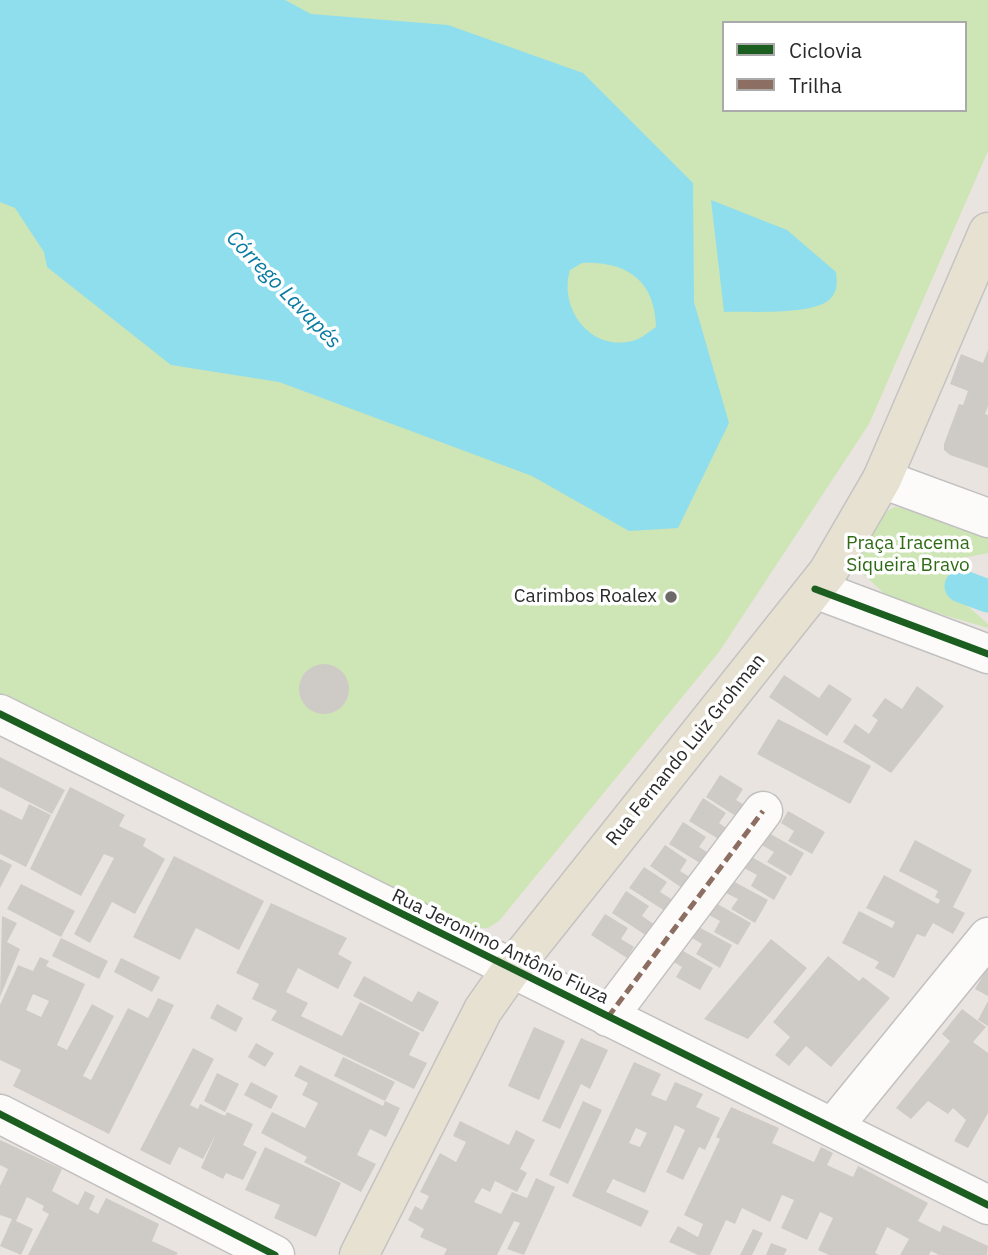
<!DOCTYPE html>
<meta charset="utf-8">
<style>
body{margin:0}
#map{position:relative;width:988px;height:1255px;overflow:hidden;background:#e9e4df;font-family:"IBM Plex Sans",sans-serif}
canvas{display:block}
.legend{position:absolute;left:722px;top:21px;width:245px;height:91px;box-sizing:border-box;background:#fff;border:2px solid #aaa;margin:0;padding:9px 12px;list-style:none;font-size:21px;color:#2a2a2a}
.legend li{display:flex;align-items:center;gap:14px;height:35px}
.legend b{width:35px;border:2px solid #aaa}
</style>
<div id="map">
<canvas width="988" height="1255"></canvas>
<ul class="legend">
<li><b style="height:9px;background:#1b5e20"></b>Ciclovia</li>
<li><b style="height:9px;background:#8d6e63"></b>Trilha</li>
</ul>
</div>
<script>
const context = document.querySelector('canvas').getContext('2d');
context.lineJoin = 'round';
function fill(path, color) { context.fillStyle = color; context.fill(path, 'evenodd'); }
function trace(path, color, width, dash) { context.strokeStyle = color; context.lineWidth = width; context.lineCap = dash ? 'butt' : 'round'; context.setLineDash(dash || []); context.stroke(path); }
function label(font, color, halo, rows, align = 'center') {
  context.font = font + ' "IBM Plex Sans",sans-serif'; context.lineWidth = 7; context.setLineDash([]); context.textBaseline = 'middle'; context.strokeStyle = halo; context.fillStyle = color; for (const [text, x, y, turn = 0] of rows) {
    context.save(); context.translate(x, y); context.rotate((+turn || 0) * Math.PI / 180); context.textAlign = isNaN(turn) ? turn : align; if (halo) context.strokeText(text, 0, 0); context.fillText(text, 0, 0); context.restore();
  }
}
fill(new Path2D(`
 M0,0H988V151L869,424L719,652L499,921L488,928H471L0,694ZM724,23H965V110H724Z
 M894,507L943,513L988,532V553L963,558L947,578L963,602L988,624V628L890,599L861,572C859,535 863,527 894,507Z`), '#cee5b6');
fill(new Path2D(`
 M0,0H285L311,14L448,25L583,73L693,183L694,302L729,423L678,528L629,531L532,476L279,382L171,365L47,267L44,252L15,208L0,202ZM582,263C627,261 655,281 656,327C647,333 639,341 627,342C587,348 559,306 570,270Z
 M711,200L787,230L836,272C837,282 838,290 831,298C816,316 748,311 724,312Z`), '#8fdeee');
trace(new Path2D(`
 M961,586L988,596`), '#8fdeee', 33);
fill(new Path2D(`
 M988,350V406L985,414L988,415V468L950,455L944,450V444L959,404L963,405L968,391L950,384L961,354L983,363Z
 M299 689a25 25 0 1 1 50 0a25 25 0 1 1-50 0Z
 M784,675L819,698L829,684L852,699L827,736L769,697Z
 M917,686L944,706L891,773L843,742L855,724L869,734L878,720L872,716L885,698L902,709Z
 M778,719L871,766L850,804L757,754Z
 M0,757L65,790L52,814L0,787Z
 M720,775L743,789L736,800L749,808L742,820L706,797Z
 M70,787L125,815L119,826L146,839L143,846L165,859L135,914L112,902L90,943L74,934L114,858L104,854L81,896L30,869Z
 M703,798L726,813L719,823L732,832L725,843L689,821Z
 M29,804L51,815L26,867L0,854V809L22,820Z
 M788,811L825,832L812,854L788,841L794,831L781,823Z
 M683,822L706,837L699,847L712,855L705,866L669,844Z
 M767,832L804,853L791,876L767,862L774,852L760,844Z
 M915,840L972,870L953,907L965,913L953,934L933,923L925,937L917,934L894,978L875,968L879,962L842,943L859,911L892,928L895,922L866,908L884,875L938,904L940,900L935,897L938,891L899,871Z
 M665,845L687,860L680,871L693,879L685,890L650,866Z
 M174,856L264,901L239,950L196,928L180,960L133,937Z
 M750,856L787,877L774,900L751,886L757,875L744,868Z
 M0,859L12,865L0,888Z
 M644,867L667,882L660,892L673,900L665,911L629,888Z
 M731,880L768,900L755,923L731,909L738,899L724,892Z
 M21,884L75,911L61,937L7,909Z
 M626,891L649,906L642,916L655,925L647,936L612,913Z
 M714,902L751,923L738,945L714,932L720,921L707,914Z
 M271,903L347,938L338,954L352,962L338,989L298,968L286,992L308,1003L301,1016L342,1036L360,1002L420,1033L409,1055L427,1063L414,1089L271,1020L277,1011L252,999L259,984L236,973Z
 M605,914L628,928L621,939L634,947L627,958L591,935Z
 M2,916L17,923L7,942L20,949L0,997Z
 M695,925L732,945L720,968L696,954L702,944L689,936Z
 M61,938L108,961L99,979L52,956Z
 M771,939L807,968L748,1039L704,1019Z
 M676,947L713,968L700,990L676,977L682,967L669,959Z
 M828,956L859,981L863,977L890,998L831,1067L806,1046L789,1066L775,1055L790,1037L773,1022Z
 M40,957L49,961L46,966L85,984L57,1045L67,1050L92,1004L114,1016L83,1076L91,1080L128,1008L148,1018L158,998L174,1005L109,1134L13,1086L21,1070L0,1060V1005L18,965L33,971ZM33,994L49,1001L41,1017L26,1010Z
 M121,958L160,977L152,992L114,972Z
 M988,967V996L975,989Z
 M364,976L412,1002L418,991L439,1002L423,1032L353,996Z
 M988,1001V1026L978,1020Z
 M217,1004L243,1018L236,1032L210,1018Z
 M962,1009L986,1027L973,1042L988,1053V1113L968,1148L954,1141L966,1120L953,1108L948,1114L928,1101L911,1119L896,1108L950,1041L942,1034Z
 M534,1027L565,1041L539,1100L508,1086Z
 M581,1038L608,1050L590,1089L581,1084L560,1129L542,1121Z
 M256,1043L274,1053L265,1067L248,1057Z
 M193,1048L214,1059L190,1105L198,1109L200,1104L225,1116L227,1112L253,1124L243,1145L257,1152L243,1180L226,1173L223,1179L201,1168L216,1134L203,1159L179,1147L170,1165L140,1150Z
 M343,1057L395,1082L385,1101L334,1076Z
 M634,1062L661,1074L651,1095L666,1101L675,1082L703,1094L696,1107L720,1118L705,1150L699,1147L683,1180L666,1172L685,1130L675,1125L645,1193L613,1179L606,1192L649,1211L641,1227L572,1196ZM636,1128L647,1133L640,1147L629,1143Z
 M300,1065L383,1106L385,1101L400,1108L386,1137L370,1129L357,1155L376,1164L361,1192L304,1162L307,1157L261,1133L272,1112L305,1128L318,1103L302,1095L308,1083L294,1076Z
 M217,1073L239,1084L225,1112L204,1101Z
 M251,1082L278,1096L271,1109L244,1095Z
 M583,1101L602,1110L568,1184L549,1175Z
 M731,1107L779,1128L772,1143L814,1162L821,1147L833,1153L827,1165L853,1177L858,1166L928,1203L918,1221L940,1232L943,1225L988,1246L987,1255H939L931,1251L929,1255H900L909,1239L887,1227L875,1253L879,1255H829L818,1250L833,1218L820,1212L807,1240L781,1228L794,1200L782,1195L770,1222L742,1208L735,1224L726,1220L710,1255H698L669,1242L678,1226L698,1237L703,1224L684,1215L720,1139L716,1137Z
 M460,1121L509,1145L516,1130L535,1140L520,1169L527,1173L517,1192L495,1181L490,1192L482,1188L474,1202L501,1214L512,1192L527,1198L536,1178L555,1187L524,1255L507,1249L520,1223L514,1221L497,1255H444L447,1249L420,1237L424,1229L408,1220L415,1206L422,1210L429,1196L420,1192L440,1153L456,1162L466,1142L453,1136Z
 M0,1140L62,1169L52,1191L78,1205L85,1191L95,1196L89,1209L98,1214L106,1198L159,1224L152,1241L178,1253L176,1255H28L49,1214L42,1210L44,1206L27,1197L16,1221L33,1229L21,1255L0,1246L12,1219L0,1215V1186L8,1169L0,1165Z
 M265,1147L341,1183L316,1237L274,1218L280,1205L245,1190Z
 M753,1229L763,1233L752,1255H740Z
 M771,1243L787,1249L784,1255H766Z`), '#cecac6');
const minor = new Path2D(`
 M882,479L988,518
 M815,589L988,654
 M0,714L988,1205
 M608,1017L763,811
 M0,1114L275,1255
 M833,1127L988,937`);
const major = new Path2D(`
 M359,1255L483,1010L511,970L828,572L882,479L988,232`);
trace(minor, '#c2c1c1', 41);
trace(major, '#c4c3c1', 41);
trace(minor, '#fcfbfa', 38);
trace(major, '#e7e1d2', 38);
trace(new Path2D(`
 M608,1017L763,811`), '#8d6e63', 5, [10, 5]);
trace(new Path2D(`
 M815,589L988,654
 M0,714L988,1205
 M0,1114L275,1255`), '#1b5e20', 7);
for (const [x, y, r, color] of [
 [671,597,7,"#6d6b69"]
]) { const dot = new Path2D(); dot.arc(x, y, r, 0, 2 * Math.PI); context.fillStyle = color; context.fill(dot); trace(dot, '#fff', 2.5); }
label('19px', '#2f6b16', '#fff', [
 ["Praça Iracema",908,544],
 ["Siqueira Bravo",908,566]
]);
label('19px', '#2a2a2a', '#fff', [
 ["Carimbos Roalex",657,597]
], 'right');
label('19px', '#2a2a2a', '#fff', [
 ["Rua Fernando Luiz Grohman",686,750,-51],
 ["Rua Jeronimo Antônio Fiuza",500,947,26]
]);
label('italic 21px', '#077aa1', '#fff', [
 ["Córrego Lavapés",283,290,46]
]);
</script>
